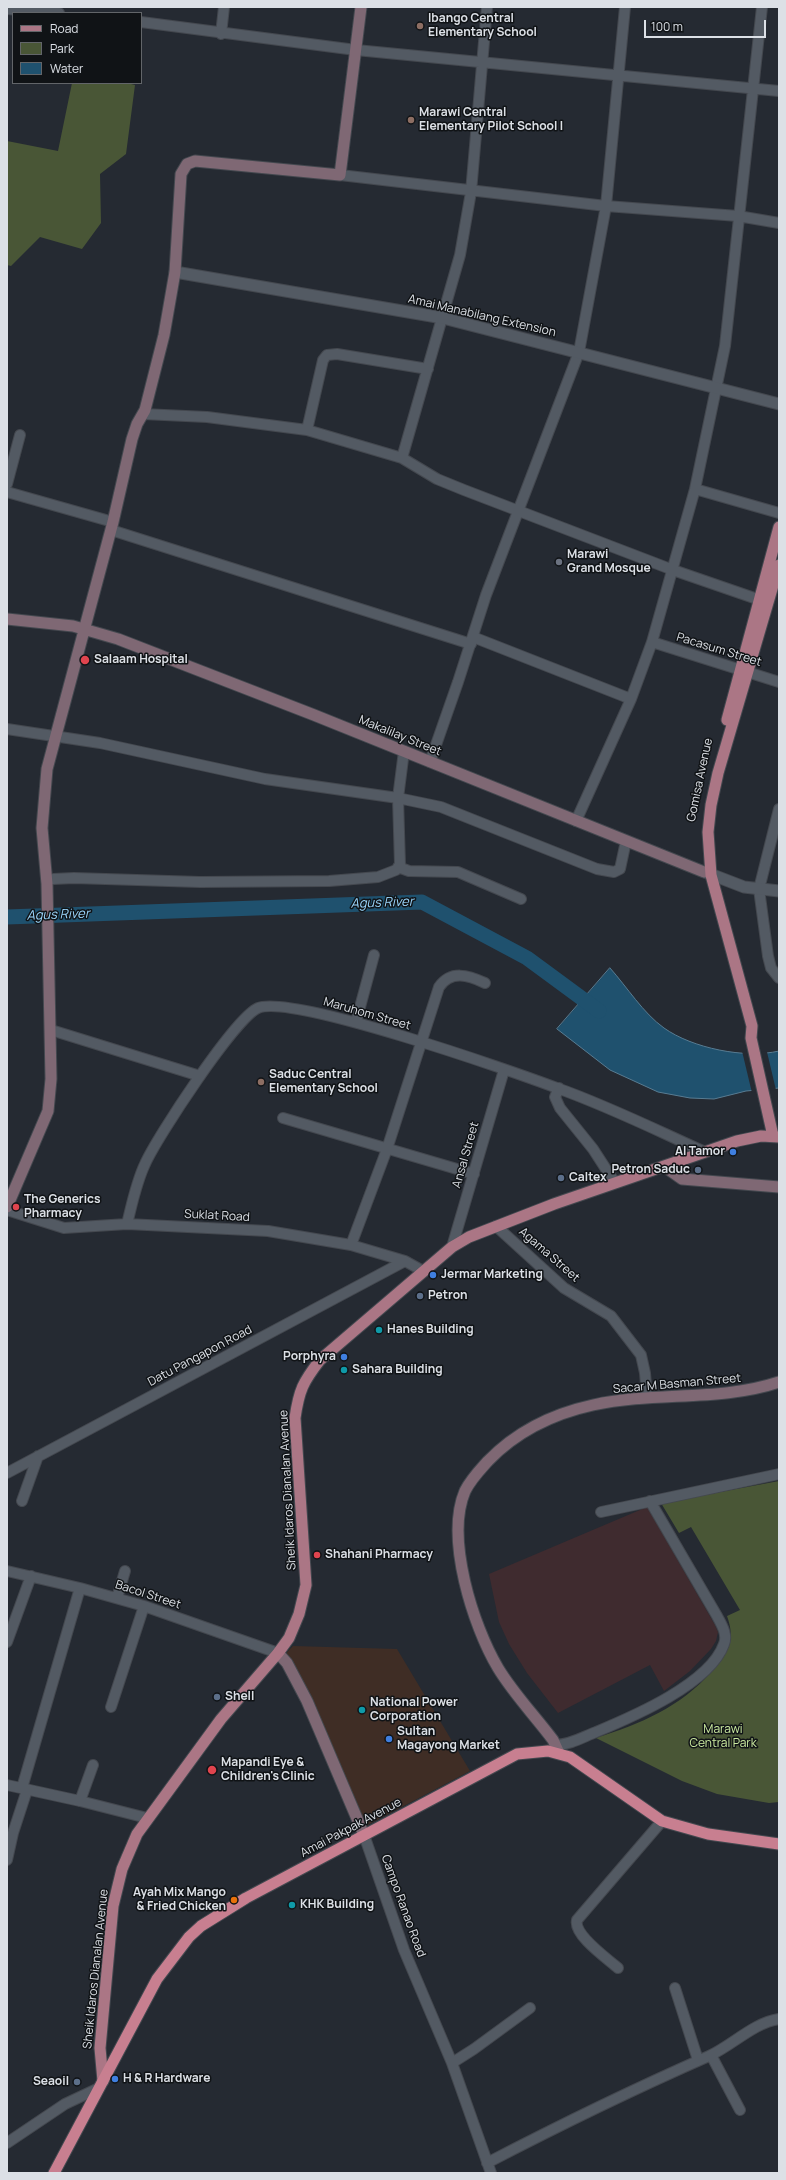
<!DOCTYPE html>
<style>
body{margin:0}
#map{position:relative;width:786px;height:2180px;overflow:hidden;background:#252a32;font-family:Manrope,sans-serif}
canvas{display:block}
.frame{position:absolute;inset:0;border:8px solid #dce0e6;pointer-events:none}
.legend{position:absolute;left:12px;top:12px;width:130px;height:72px;box-sizing:border-box;background:#101316;border:1px solid #626569;margin:0;padding:5px 7px;list-style:none;font-size:12px;color:#dce0e6}
.legend li{display:flex;align-items:center;gap:8px;height:20px}
.legend b{width:20px;border:1px solid #626569}
.scale{position:absolute;left:644px;top:20px;width:122px;height:18px;box-sizing:border-box;border:2px solid #dce0e6;border-top:0;padding-left:5px;font-size:12px;line-height:14px;white-space:nowrap;color:#dce0e6;-webkit-text-stroke:3px #101316;paint-order:stroke}
</style>
<div id="map">
<canvas width="786" height="2180"></canvas>
<div class="frame"></div>
<ul class="legend">
<li><b style="height:5px;background:#ab7685"></b>Road</li>
<li><b style="height:11px;background:#495636"></b>Park</li>
<li><b style="height:11px;background:#1f516e"></b>Water</li>
</ul>
<div class="scale">100 m</div>
</div>
<script>
const context = document.querySelector('canvas').getContext('2d');
context.lineJoin = 'round';
function fill(path, color) { context.fillStyle = color; context.fill(path, 'evenodd'); }
function trace(path, color, width, dash) { context.strokeStyle = color; context.lineWidth = width; context.lineCap = dash ? 'butt' : 'round'; context.setLineDash(dash || []); context.stroke(path); }
function label(font, color, halo, rows, align = 'center') {
  context.font = font + ' Manrope,sans-serif'; context.lineWidth = 3; context.setLineDash([]); context.textBaseline = 'middle'; context.strokeStyle = halo; context.fillStyle = color; for (const [text, x, y, turn = 0] of rows) {
    context.save(); context.translate(x, y); context.rotate((+turn || 0) * Math.PI / 180); context.textAlign = isNaN(turn) ? turn : align; if (halo) context.strokeText(text, 0, 0); context.fillText(text, 0, 0); context.restore();
  }
}
fill(new Path2D(`
 M293,1646L397,1649L470,1771L364,1827L315,1708L286,1653Z`), '#3f2d25');
fill(new Path2D(`
 M647,1507L715,1625L718,1632L716,1641L711,1649L690,1671L664,1691L650,1665L558,1713L527,1673L509,1644L499,1622L489,1574Z`), '#3f2b2f');
fill(new Path2D(`
 M72,83H127L135,85L126,154L100,174L101,223L82,249L40,237L11,266L7,265V141L58,151Z
 M779,1481V1802L769,1803L717,1794L682,1781L596,1738C640,1724 681,1707 712,1671C728,1653 736,1641 727,1616L740,1610L691,1527L679,1533L661,1503Z`), '#495636');
const water = new Path2D(`
 M610,968C627,987 643,1013 664,1028C692,1048 745,1059 779,1051V1088L746,1091L714,1099L690,1098L658,1092L610,1070L557,1029Z`);
fill(water, '#1f516e');
trace(water, '#587c92', 1);
fill(new Path2D(`
 M742,1051L767,1052L776,1090L752,1093Z`), '#252a32');
trace(new Path2D(`
 M7,917L422,902L527,958L599,1011`), '#1f516e', 15);
const minor = new Path2D(`
 M7,9L59,13
 M141,22L356,50L779,91
 M221,34L224,7
 M340,175L606,206L738,216L779,223
 M143,414L207,417L307,430L402,458L437,479L464,490L673,570L760,600
 M307,430L323,360L327,355L337,354L428,369
 M402,458L460,255L471,192L487,7
 M7,484L20,435
 M695,489L779,513
 M7,492L113,522
 M111,530L471,644
 M473,637L631,699
 M652,642L779,682
 M7,729L100,743L265,779L398,798L404,751
 M430,762L458,682L486,595L579,352L606,206L625,7
 M779,809L759,889L768,956L771,968L779,978
 M576,821L631,699L652,642L695,489L725,346L762,7
 M398,867L409,871L458,872L521,899
 M53,879L74,878L200,882L329,881L378,877L396,870L400,865L398,798L441,807L597,869L614,872L620,869L626,841
 M356,1022L374,955
 M51,1030L200,1076
 M559,1088L555,1097L560,1108L593,1149L615,1183
 M283,1118L474,1174
 M7,1210L64,1228L127,1224L268,1231L351,1245L405,1261L423,1271
 M127,1224C132,1204 136,1183 145,1164C157,1137 235,1018 258,1008C292,994 512,1071 557,1088C608,1106 656,1130 705,1152
 M496,1226L564,1288L611,1316L641,1355L645,1373L647,1397
 M351,1245L387,1149L439,987C451,970 468,975 485,983
 M452,1247L504,1070
 M7,1473L405,1261
 M22,1501L38,1456
 M601,1512L779,1474
 M7,1571L80,1588L144,1606L278,1653
 M117,1598L125,1571
 M7,1642L31,1576
 M111,1707L144,1606
 M556,1745C570,1745 583,1737 596,1732C632,1717 710,1684 724,1644C728,1634 721,1624 717,1616L650,1501
 M7,1785L80,1801L147,1818
 M22,1788L80,1588
 M80,1801L93,1765
 M364,1835L404,1950L452,2063L491,2173
 M7,1860L13,1833L27,1790
 M618,1968C608,1959 573,1935 577,1920L662,1821
 M675,1988L698,2060
 M711,2055L740,2110
 M452,2063L474,2049L530,2008
 M7,2143L65,2104L99,2088
 M487,2163C560,2125 634,2089 709,2056C733,2045 753,2023 779,2019`);
const tertiary = new Path2D(`
 M175,272L443,318L779,404
 M705,872L744,887L779,891`);
const secondary = new Path2D(`
 M7,619L73,626L118,639L314,715L704,872
 M665,1167L682,1179L779,1187
 M7,1207L48,1111L51,1079L47,884L42,828L47,769L113,522L132,439L137,424L145,410L164,335L175,272L181,174L187,164L195,161L340,175L361,7
 M278,1653L287,1663L307,1701L364,1835
 M559,1753L553,1740C535,1716 513,1693 498,1668C473,1626 445,1538 465,1491C471,1479 479,1471 488,1461C517,1431 552,1414 593,1405C655,1391 719,1402 779,1382`);
const primary = new Path2D(`
 M727,720L779,527
 M773,1136L751,1038L752,1026L711,875L708,832L711,805L718,773L779,565
 M103,2081L100,2048L113,1906L122,1869L137,1834L221,1719L278,1653L289,1638L299,1614L306,1585L295,1418C299,1390 303,1382 320,1360L452,1247L469,1237L554,1204L737,1141L761,1136L779,1137`);
const trunk = new Path2D(`
 M54,2173L157,1979L189,1937L201,1926L246,1898L517,1754L548,1751L570,1757L662,1821L708,1834L779,1844`);
trace(minor, '#44484f', 12);
trace(tertiary, '#44484f', 13);
trace(secondary, '#44484f', 13);
trace(primary, '#44484f', 13);
trace(trunk, '#44484f', 13);
trace(minor, '#535a63', 10);
trace(tertiary, '#535a63', 11);
trace(secondary, '#7f6874', 11);
trace(primary, '#ab7685', 11);
trace(trunk, '#c87f90', 11);
for (const [x, y, r, color] of [
 [420,26,4,"#8d6e63"],
 [411,120,4,"#8d6e63"],
 [559,562,4,"#6b7280"],
 [85,660,5,"#e0444e"],
 [261,1082,4,"#8d6e63"],
 [733,1152,4,"#3f7fe0"],
 [698,1170,4,"#5c6f8a"],
 [561,1178,4,"#5c6f8a"],
 [16,1207,4,"#e0444e"],
 [433,1275,4,"#3f7fe0"],
 [420,1296,4,"#5c6f8a"],
 [379,1330,4,"#0f9aa8"],
 [344,1357,4,"#3f7fe0"],
 [344,1370,4,"#0f9aa8"],
 [317,1555,4,"#e0444e"],
 [217,1697,4,"#5c6f8a"],
 [362,1710,4,"#0f9aa8"],
 [389,1739,4,"#3f7fe0"],
 [212,1770,5,"#e0444e"],
 [234,1900,4,"#e8710a"],
 [292,1905,4,"#0f9aa8"],
 [115,2079,4,"#3f7fe0"],
 [77,2082,4,"#5c6f8a"]
]) { const dot = new Path2D(); dot.arc(x, y, r, 0, 2 * Math.PI); context.fillStyle = color; context.fill(dot); trace(dot, '#101316', 1.5); }
label('bold 12px', '#dce0e6', '#101316', [
 ["Ibango Central",428,19],
 ["Elementary School",428,33],
 ["Marawi Central",419,113],
 ["Elementary Pilot School I",419,127],
 ["Marawi",567,555],
 ["Grand Mosque",567,569],
 ["Salaam Hospital",94,660],
 ["Saduc Central",269,1075],
 ["Elementary School",269,1089],
 ["Al Tamor",725,1152,"right"],
 ["Petron Saduc",690,1170,"right"],
 ["Caltex",569,1178],
 ["The Generics",24,1200],
 ["Pharmacy",24,1214],
 ["Jermar Marketing",441,1275],
 ["Petron",428,1296],
 ["Hanes Building",387,1330],
 ["Porphyra",336,1357,"right"],
 ["Sahara Building",352,1370],
 ["Shahani Pharmacy",325,1555],
 ["Shell",225,1697],
 ["National Power",370,1703],
 ["Corporation",370,1717],
 ["Sultan",397,1732],
 ["Magayong Market",397,1746],
 ["Mapandi Eye &",221,1763],
 ["Children's Clinic",221,1777],
 ["Ayah Mix Mango",226,1893,"right"],
 ["& Fried Chicken",226,1907,"right"],
 ["KHK Building",300,1905],
 ["H & R Hardware",123,2079],
 ["Seaoil",69,2082,"right"]
], 'left');
label('12px', '#dce0e6', '#101316', [
 ["Amai Manabilang Extension",482,316,13],
 ["Pacasum Street",719,650,17],
 ["Makalilay Street",400,736,22],
 ["Gomisa Avenue",700,780,-78],
 ["Maruhom Street",367,1014,16],
 ["Ansal Street",466,1155,-74],
 ["Suklat Road",217,1216,3],
 ["Agama Street",549,1255,41],
 ["Datu Pangapon Road",200,1356,-28],
 ["Sacar M Basman Street",677,1384,-5],
 ["Sheik Idaros Dianalan Avenue",288,1490,-93],
 ["Bacol Street",148,1595,18],
 ["Amai Pakpak Avenue",351,1828,-28],
 ["Campo Ranao Road",403,1906,70],
 ["Sheik Idaros Dianalan Avenue",96,1969,-84]
]);
label('12px', '#cceba1', '#101316', [
 ["Marawi",723,1730],
 ["Central Park",723,1744]
]);
label('italic 13px', '#9bd7fd', '#101316', [
 ["Agus River",382,903,-2],
 ["Agus River",58,915,-2]
]);
</script>
